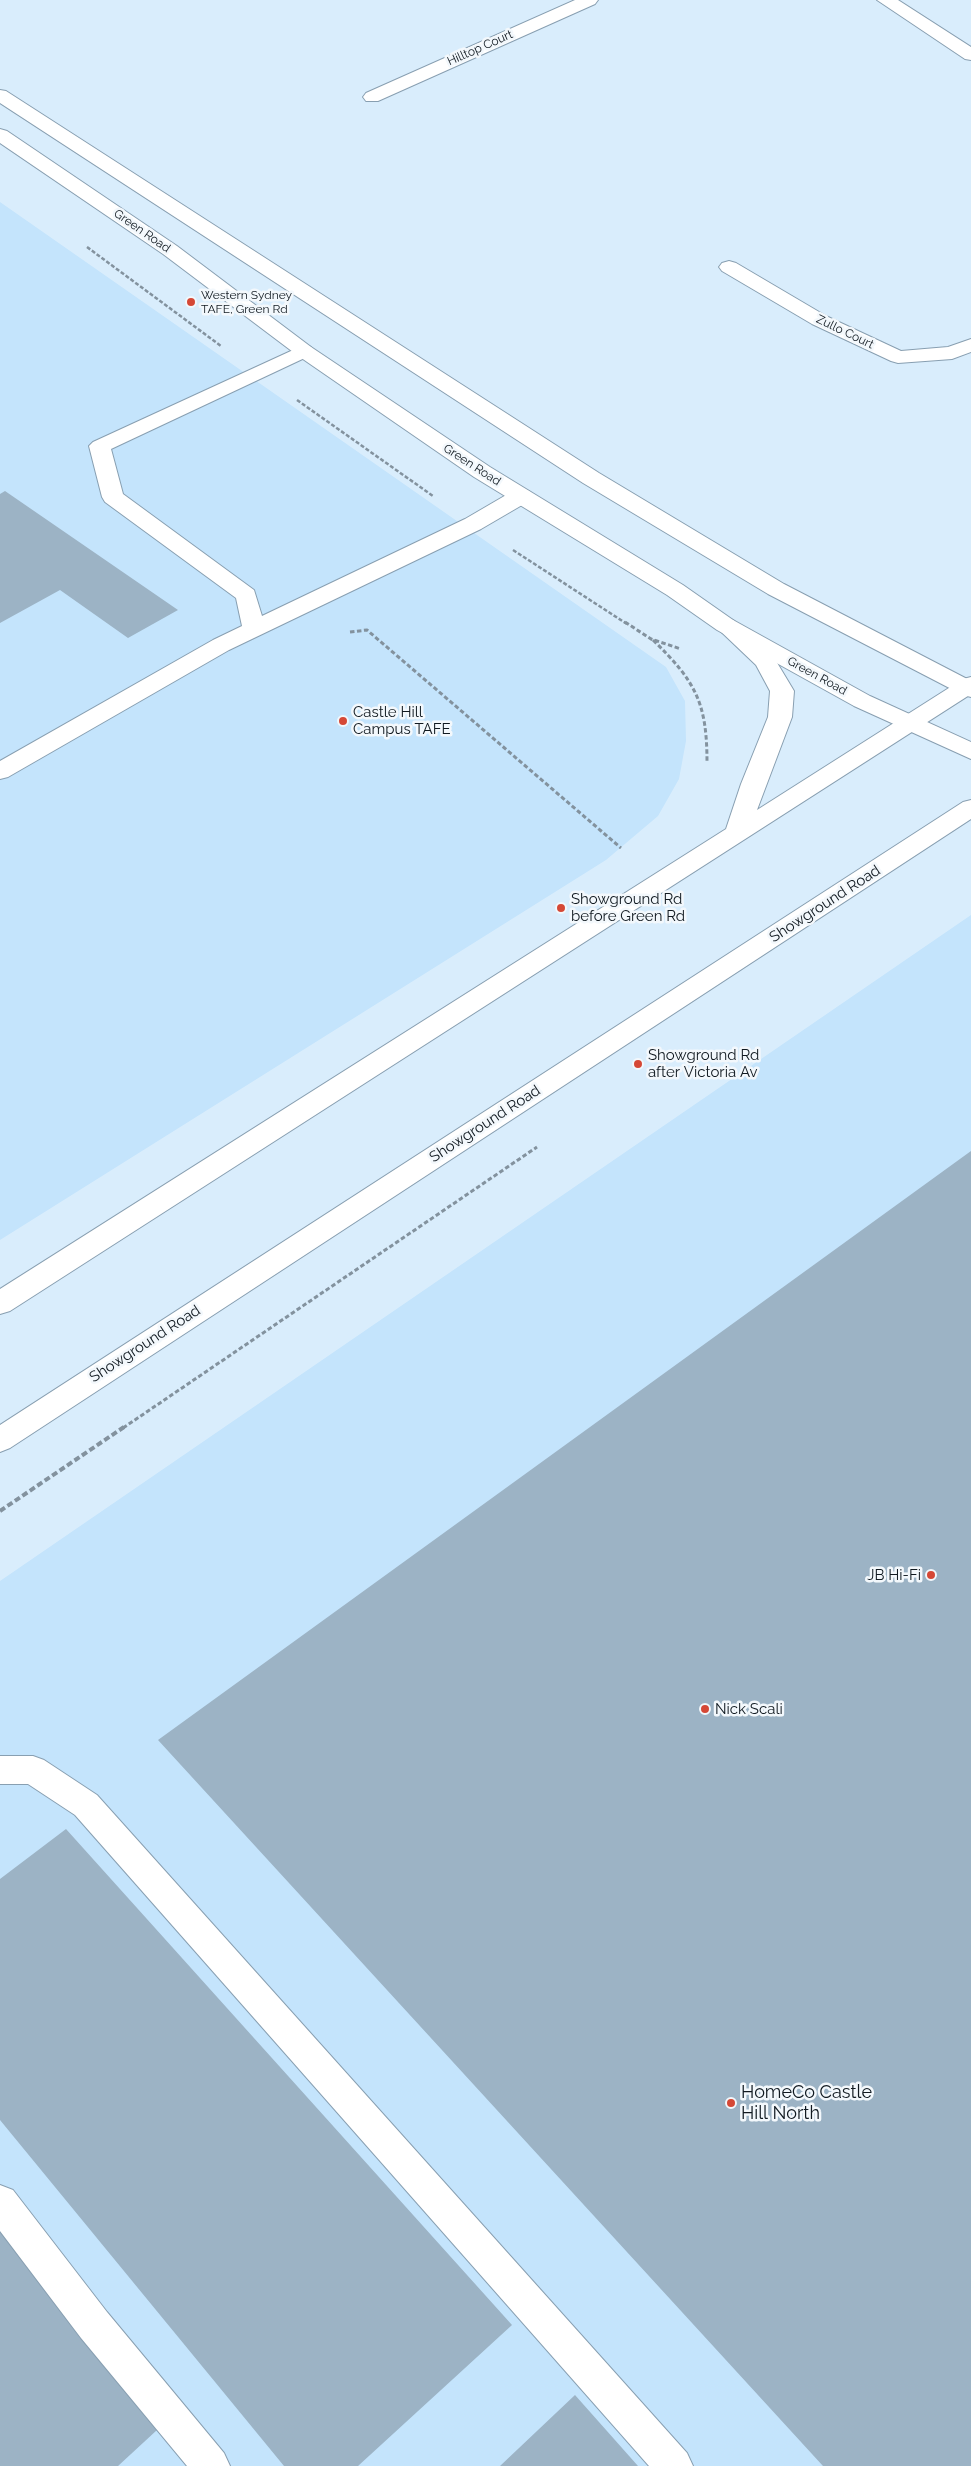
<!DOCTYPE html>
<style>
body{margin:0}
canvas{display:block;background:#d9edfc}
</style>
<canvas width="971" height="2466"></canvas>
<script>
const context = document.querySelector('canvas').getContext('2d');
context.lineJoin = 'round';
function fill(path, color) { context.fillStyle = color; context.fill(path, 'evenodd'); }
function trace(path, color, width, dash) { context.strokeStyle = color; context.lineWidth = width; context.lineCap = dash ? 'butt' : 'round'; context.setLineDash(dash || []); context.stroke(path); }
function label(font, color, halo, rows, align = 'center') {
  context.font = font + ' Raleway,sans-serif'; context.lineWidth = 5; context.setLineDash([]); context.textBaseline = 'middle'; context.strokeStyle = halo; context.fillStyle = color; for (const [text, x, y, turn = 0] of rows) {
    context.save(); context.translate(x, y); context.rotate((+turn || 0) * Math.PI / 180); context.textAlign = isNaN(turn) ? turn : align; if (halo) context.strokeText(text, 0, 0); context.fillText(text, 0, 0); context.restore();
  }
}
fill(new Path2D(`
 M0,202L666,667L685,701L686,741L679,779L658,816L606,860L0,1240Z
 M971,915V2466H0V1581Z`), '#c4e4fc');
fill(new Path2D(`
 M5,491L178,610L128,638L60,590L0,623V494Z
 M971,1151V2466H823L158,1740Z
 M66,1829L512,2325L358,2466H284L0,2120V1879Z
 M0,2218L170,2418L118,2466H0Z
 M575,2395L638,2466H500Z`), '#9cb3c5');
const service = new Path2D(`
 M304,345L311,347L314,351L311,355L111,449L123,494L254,590L262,616L465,519L513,491L521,490L529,491L532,496L529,501L481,529L229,650L8,777L0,779V761L213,640L242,626L236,598L105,502L102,497L89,446L93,442Z
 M0,1756H33L44,1760L97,1795L687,2453L693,2466H649L75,1815L28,1784H0Z
 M0,2185L13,2190L107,2312L224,2453L230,2466H187L81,2338L0,2231Z`);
const minor = new Path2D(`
 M575,0H598L595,4L378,101H366L363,97L366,93Z
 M877,0H898L971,47V60L965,59Z
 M729,261L736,263L826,316L901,351L948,347L971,339V352L952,359L898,363L891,361L812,324L722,271L719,267L722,263Z`);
const secondary = new Path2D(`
 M0,90L6,91L599,473L784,584L971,681V697L963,695L768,594L583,483L0,103Z
 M0,129L7,131L177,246L311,347L490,467L683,585L733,620L870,696L971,742V759L854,706L717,630L667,595L474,477L297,355L163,254L0,143Z`);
const primary = new Path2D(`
 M725,618L733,620L773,656L794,691L792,717L757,810L963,679L971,677V694L10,1311L0,1314V1289L726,829L741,784L768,717L770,691L756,665L714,625L717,620Z
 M971,800V819L10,1448L0,1452V1425L963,802Z`);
trace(service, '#889fb1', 2);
trace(minor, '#889fb1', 2);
trace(secondary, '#889fb1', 2);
trace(primary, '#889fb1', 2);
trace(new Path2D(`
 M87,247L221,346
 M297,400L433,496
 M513,550L627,624`), '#83929e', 2.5, [4, 2]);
trace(new Path2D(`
 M625,622L651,639L681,649
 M350,632L367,630L621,848
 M653,640C695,681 707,702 707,762
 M123,1428L537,1147`), '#83929e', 3, [4.5, 2.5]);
trace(new Path2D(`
 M0,1511L124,1427`), '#83929e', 4, [6, 3]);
fill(service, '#fff');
fill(minor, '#fff');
fill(secondary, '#fff');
fill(primary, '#fff');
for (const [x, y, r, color] of [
 [191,302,5,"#d54836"],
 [343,721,5,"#d54836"],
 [561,908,5,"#d54836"],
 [638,1064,5,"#d54836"],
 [931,1575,5,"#d54836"],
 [705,1709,5,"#d54836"],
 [731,2103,5,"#d54836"]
]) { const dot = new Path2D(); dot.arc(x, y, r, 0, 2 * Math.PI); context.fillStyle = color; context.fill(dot); trace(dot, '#f3f8fc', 2); }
label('12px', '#101920', '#f3f8fc', [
 ["Hilltop Court",480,48,-24],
 ["Green Road",142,231,35],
 ["Zullo Court",845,332,26],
 ["Green Road",472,465,33],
 ["Green Road",817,676,29]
]);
label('12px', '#101920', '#f3f8fc', [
 ["Western Sydney",201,295],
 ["TAFE, Green Rd",201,309]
], 'left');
label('15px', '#101920', '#f3f8fc', [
 ["Castle Hill",353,712],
 ["Campus TAFE",353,729],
 ["Showground Rd",571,899],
 ["before Green Rd",571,916],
 ["Showground Rd",648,1055],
 ["after Victoria Av",648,1072],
 ["JB Hi-Fi",921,1575,"right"],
 ["Nick Scali",715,1709]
], 'left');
label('15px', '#101920', '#f3f8fc', [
 ["Showground Road",825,904,-33],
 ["Showground Road",485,1124,-33],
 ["Showground Road",145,1344,-33]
]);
label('18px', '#101920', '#f3f8fc', [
 ["HomeCo Castle",741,2093],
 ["Hill North",741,2114]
], 'left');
</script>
